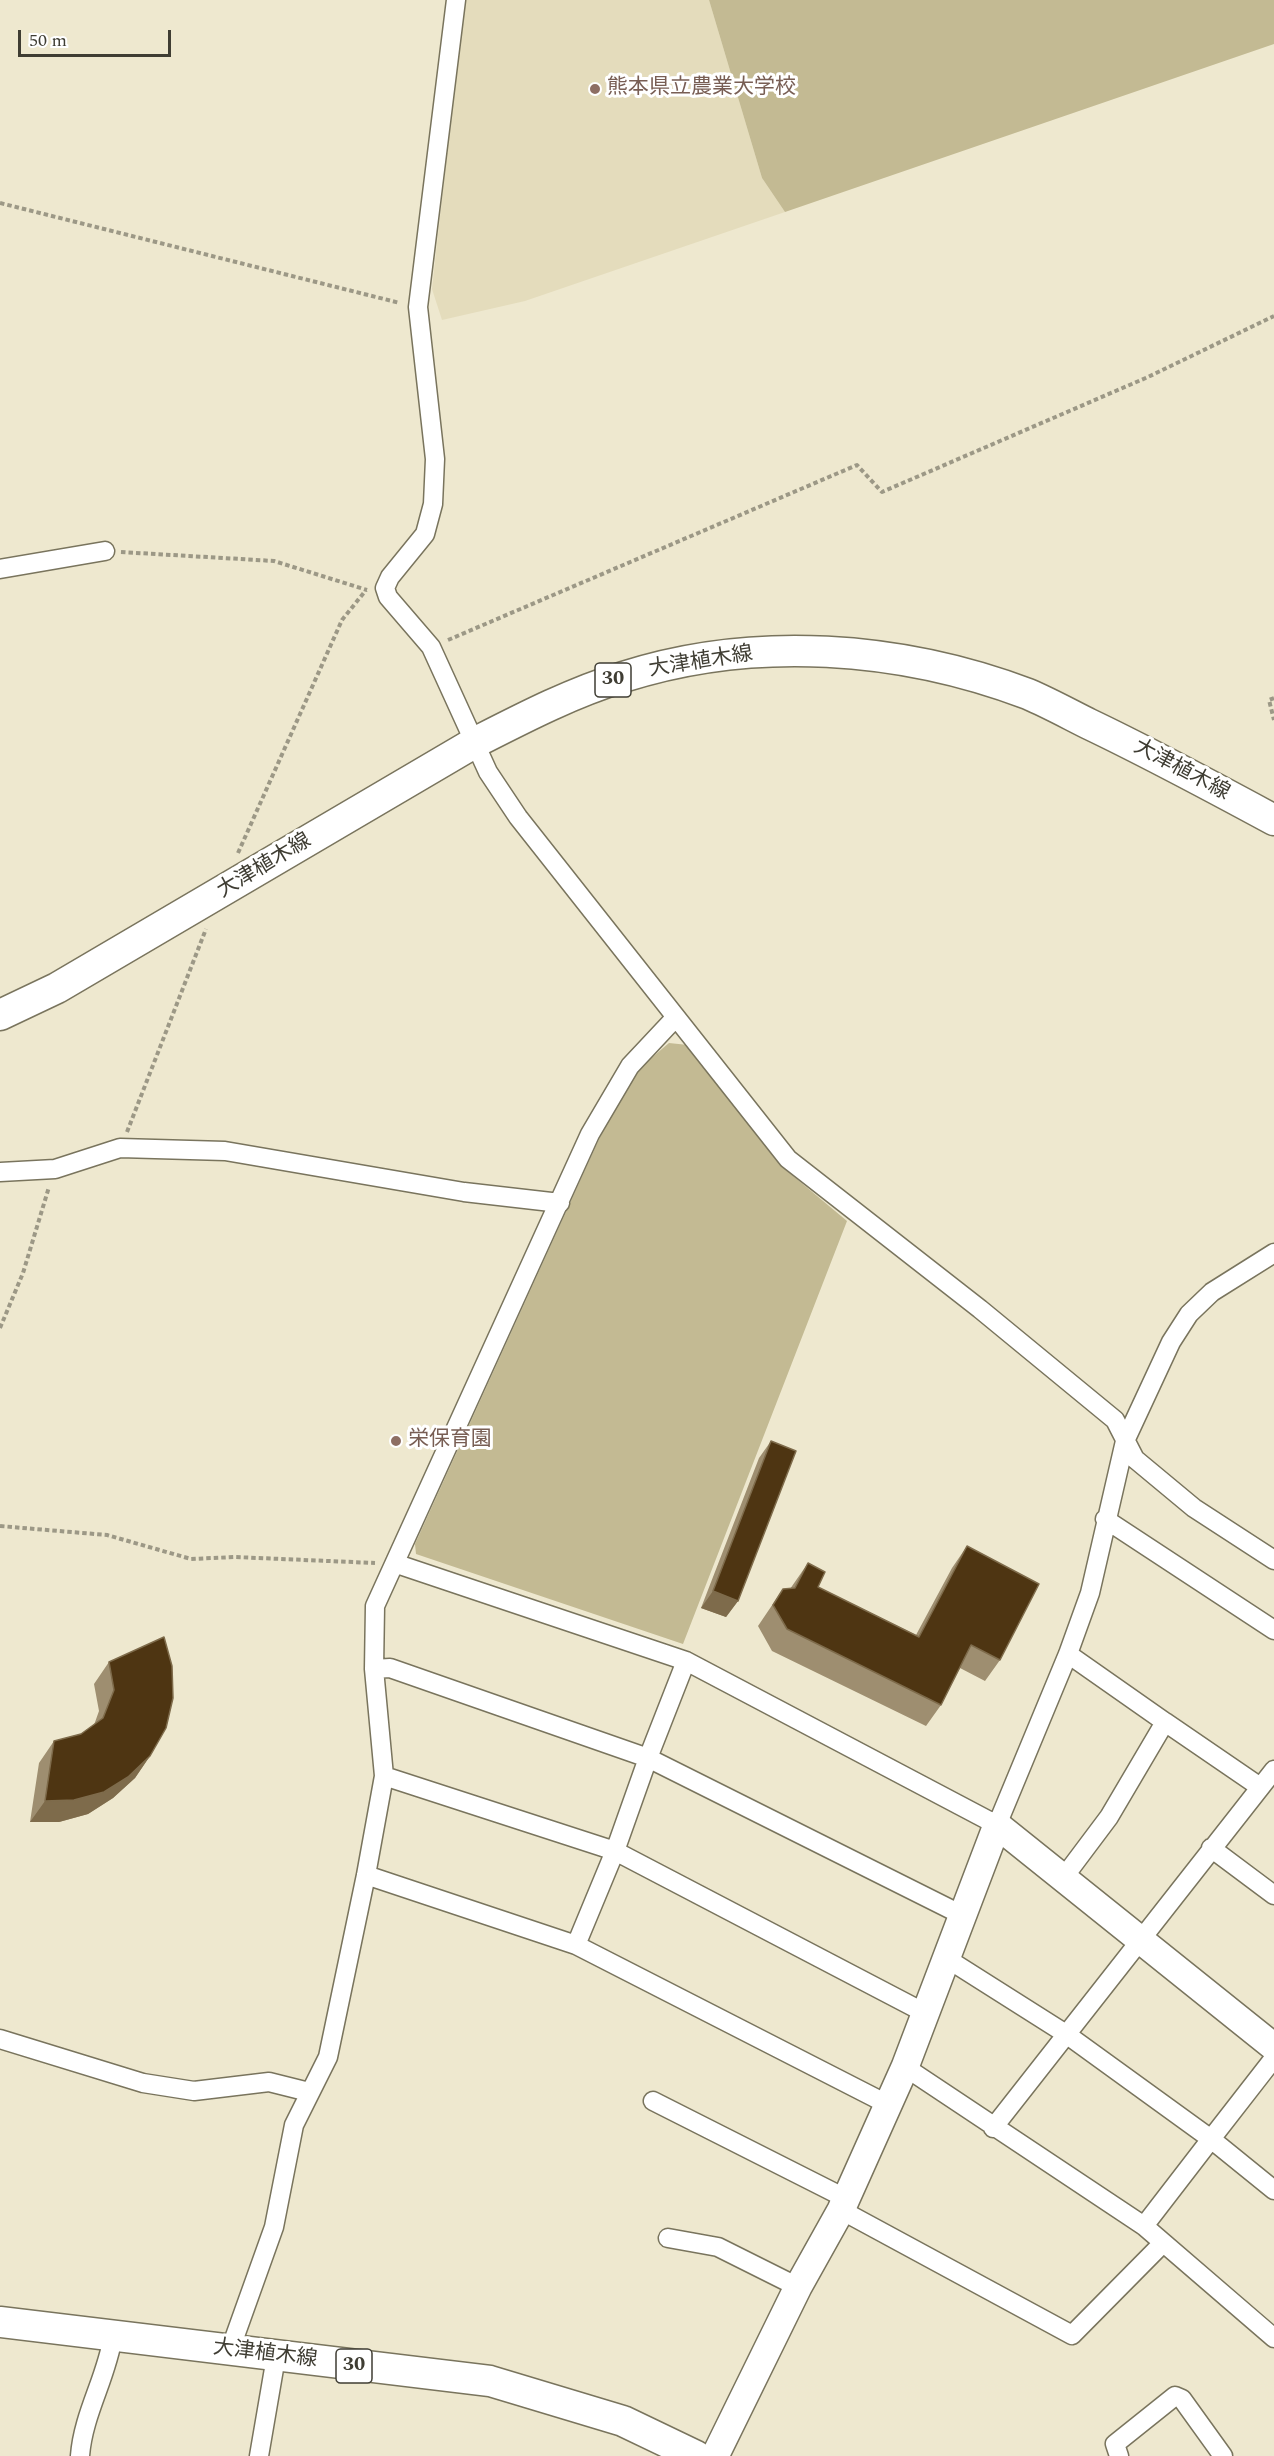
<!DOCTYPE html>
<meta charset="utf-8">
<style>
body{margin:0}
#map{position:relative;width:1274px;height:2456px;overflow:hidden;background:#eee8cf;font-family:Spectral,serif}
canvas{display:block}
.scale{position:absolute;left:18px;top:30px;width:153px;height:27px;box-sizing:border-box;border:3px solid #3f3d33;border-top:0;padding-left:8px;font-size:18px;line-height:21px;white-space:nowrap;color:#3f3d33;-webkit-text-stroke:4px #fff;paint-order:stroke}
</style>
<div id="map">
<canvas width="1274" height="2456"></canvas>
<div class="scale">50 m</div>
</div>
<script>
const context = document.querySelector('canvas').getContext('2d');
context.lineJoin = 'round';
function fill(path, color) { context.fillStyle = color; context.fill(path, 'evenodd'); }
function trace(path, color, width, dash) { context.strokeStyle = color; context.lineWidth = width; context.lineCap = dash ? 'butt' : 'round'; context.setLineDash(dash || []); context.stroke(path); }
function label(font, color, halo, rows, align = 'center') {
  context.font = font + ' Spectral,"Noto Sans JP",serif'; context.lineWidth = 6; context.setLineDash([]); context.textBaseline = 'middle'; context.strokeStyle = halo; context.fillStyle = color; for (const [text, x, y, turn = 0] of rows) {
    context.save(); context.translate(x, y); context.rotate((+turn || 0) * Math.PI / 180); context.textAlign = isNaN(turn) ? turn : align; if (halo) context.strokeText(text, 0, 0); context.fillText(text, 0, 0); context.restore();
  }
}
fill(new Path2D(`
 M464,0H709L762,178L785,212L525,301L442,320L432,289Z`), '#e4dcbc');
fill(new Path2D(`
 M709,0H1274V44L785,212L762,178Z
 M669,1043L688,1045L780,1165L847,1221L683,1644L416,1554L415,1544L600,1137L636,1071Z`), '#c3ba93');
const street = new Path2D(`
 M456,0L418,307L435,459L433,504L425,534L390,577L385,588L388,597L431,647L488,772L518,817L788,1159L980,1309L1115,1420L1135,1459L1194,1508L1274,1560
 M0,569L105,551
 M0,1172L55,1169L120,1148L225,1151L464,1192L560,1203
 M1105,1519L1274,1630
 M397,1564L686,1661L997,1825L1068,1654L1090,1593L1125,1441L1171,1342L1189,1314L1212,1292L1274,1253
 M374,1669L390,1668L648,1758L686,1661
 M1165,1722L1260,1787
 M384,1776L615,1851L576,1945
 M1211,1848L1274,1895
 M366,1875L576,1945L887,2104
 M1064,1877L1109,1817L1165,1722L1068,1654
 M946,1958L1066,2034L1211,2139L1144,2226
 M925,2013L615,1851L648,1758L962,1915
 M0,2039L143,2083L194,2091L269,2082L309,2092
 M1274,2058L1211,2139L1274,2190
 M905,2067L1144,2226L1274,2338
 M653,2101L845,2198
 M993,2128L1274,1770
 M841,2210L1072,2335L1163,2243
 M668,2238L718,2247L798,2287
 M230,2350L274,2227L294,2125L328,2057L366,1875L384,1776L374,1669L375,1606L590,1134L630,1066L676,1017
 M80,2456C83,2414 107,2377 113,2336
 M259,2456L276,2357
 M1119,2456L1115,2444L1175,2396L1182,2399L1223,2456`);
const secondary = new Path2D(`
 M715,2456L798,2287L841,2210L905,2067L997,1825L1274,2047`);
const primary = new Path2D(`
 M0,1015L57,988L474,743C523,718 571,693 623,677C754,635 901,646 1028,694C1049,703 1069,714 1089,724C1152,754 1213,787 1274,820
 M0,2322L490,2381L623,2421L696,2456`);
trace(street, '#79745d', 21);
trace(secondary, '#79745d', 30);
trace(primary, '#79745d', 33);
trace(new Path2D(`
 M0,203L400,303
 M121,552L274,561L367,590
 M448,640L857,465L882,492L1148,377L1274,316
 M1274,698L1269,700L1274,720
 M238,853L342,620L366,590
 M127,1132L206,929
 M0,1328L23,1273L49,1187
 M0,1526L107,1535L191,1559L235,1557L375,1563`), '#9c9886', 4, [4.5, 3]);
trace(street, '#fff', 18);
trace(secondary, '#fff', 27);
trace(primary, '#fff', 30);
fill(new Path2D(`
 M771,1441L738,1601L726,1617L701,1608L759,1458Z
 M967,1546L1000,1660L985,1681L960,1668L941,1705L926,1726L772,1651L758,1626L783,1589H790L808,1563L818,1587L916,1635L952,1568Z
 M109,1662L150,1756L135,1778L113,1798L88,1814L59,1822H30L39,1763L54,1741L81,1734L94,1725L99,1711L94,1684Z`), '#9e8e70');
fill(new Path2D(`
 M713,1591L738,1601L726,1617L701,1608Z
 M150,1756L135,1778L113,1798L88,1814L59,1822H30L45,1801Z`), '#7e6b4b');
const building = new Path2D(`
 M771,1441L796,1451L738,1601L713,1591Z
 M967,1546L1039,1584L1000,1660L971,1645L941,1705L787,1629L773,1605L783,1589L795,1588L808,1563L825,1572L818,1587L919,1637Z
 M164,1637L172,1666L173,1698L166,1728L150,1756L128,1777L104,1792L74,1800L45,1801L54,1741L81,1734L103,1718L114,1690L109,1662Z`);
fill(building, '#4e3512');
trace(building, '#7e6b4b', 1.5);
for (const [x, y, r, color] of [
 [595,89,6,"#8d6e63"],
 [396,1441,6,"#8d6e63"]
]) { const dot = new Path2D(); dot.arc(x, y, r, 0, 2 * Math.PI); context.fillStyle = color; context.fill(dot); trace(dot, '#fff', 2); }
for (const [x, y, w] of [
 [613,680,36],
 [354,2366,36]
]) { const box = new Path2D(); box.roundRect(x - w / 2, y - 17, w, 34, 4.5); context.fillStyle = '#fff'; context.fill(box); trace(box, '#3f3d33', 1.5); }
label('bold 20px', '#3f3d33', null, [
 ["30",613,680],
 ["30",354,2366]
]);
label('21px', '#785e54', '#fff', [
 ["熊本県立農業大学校",607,89],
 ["栄保育園",408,1441]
], 'left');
label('21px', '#3f3d33', '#fff', [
 ["大津植木線",701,663,-9],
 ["大津植木線",1181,771,28],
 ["大津植木線",265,867,-31],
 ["大津植木線",265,2355,7]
]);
</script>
